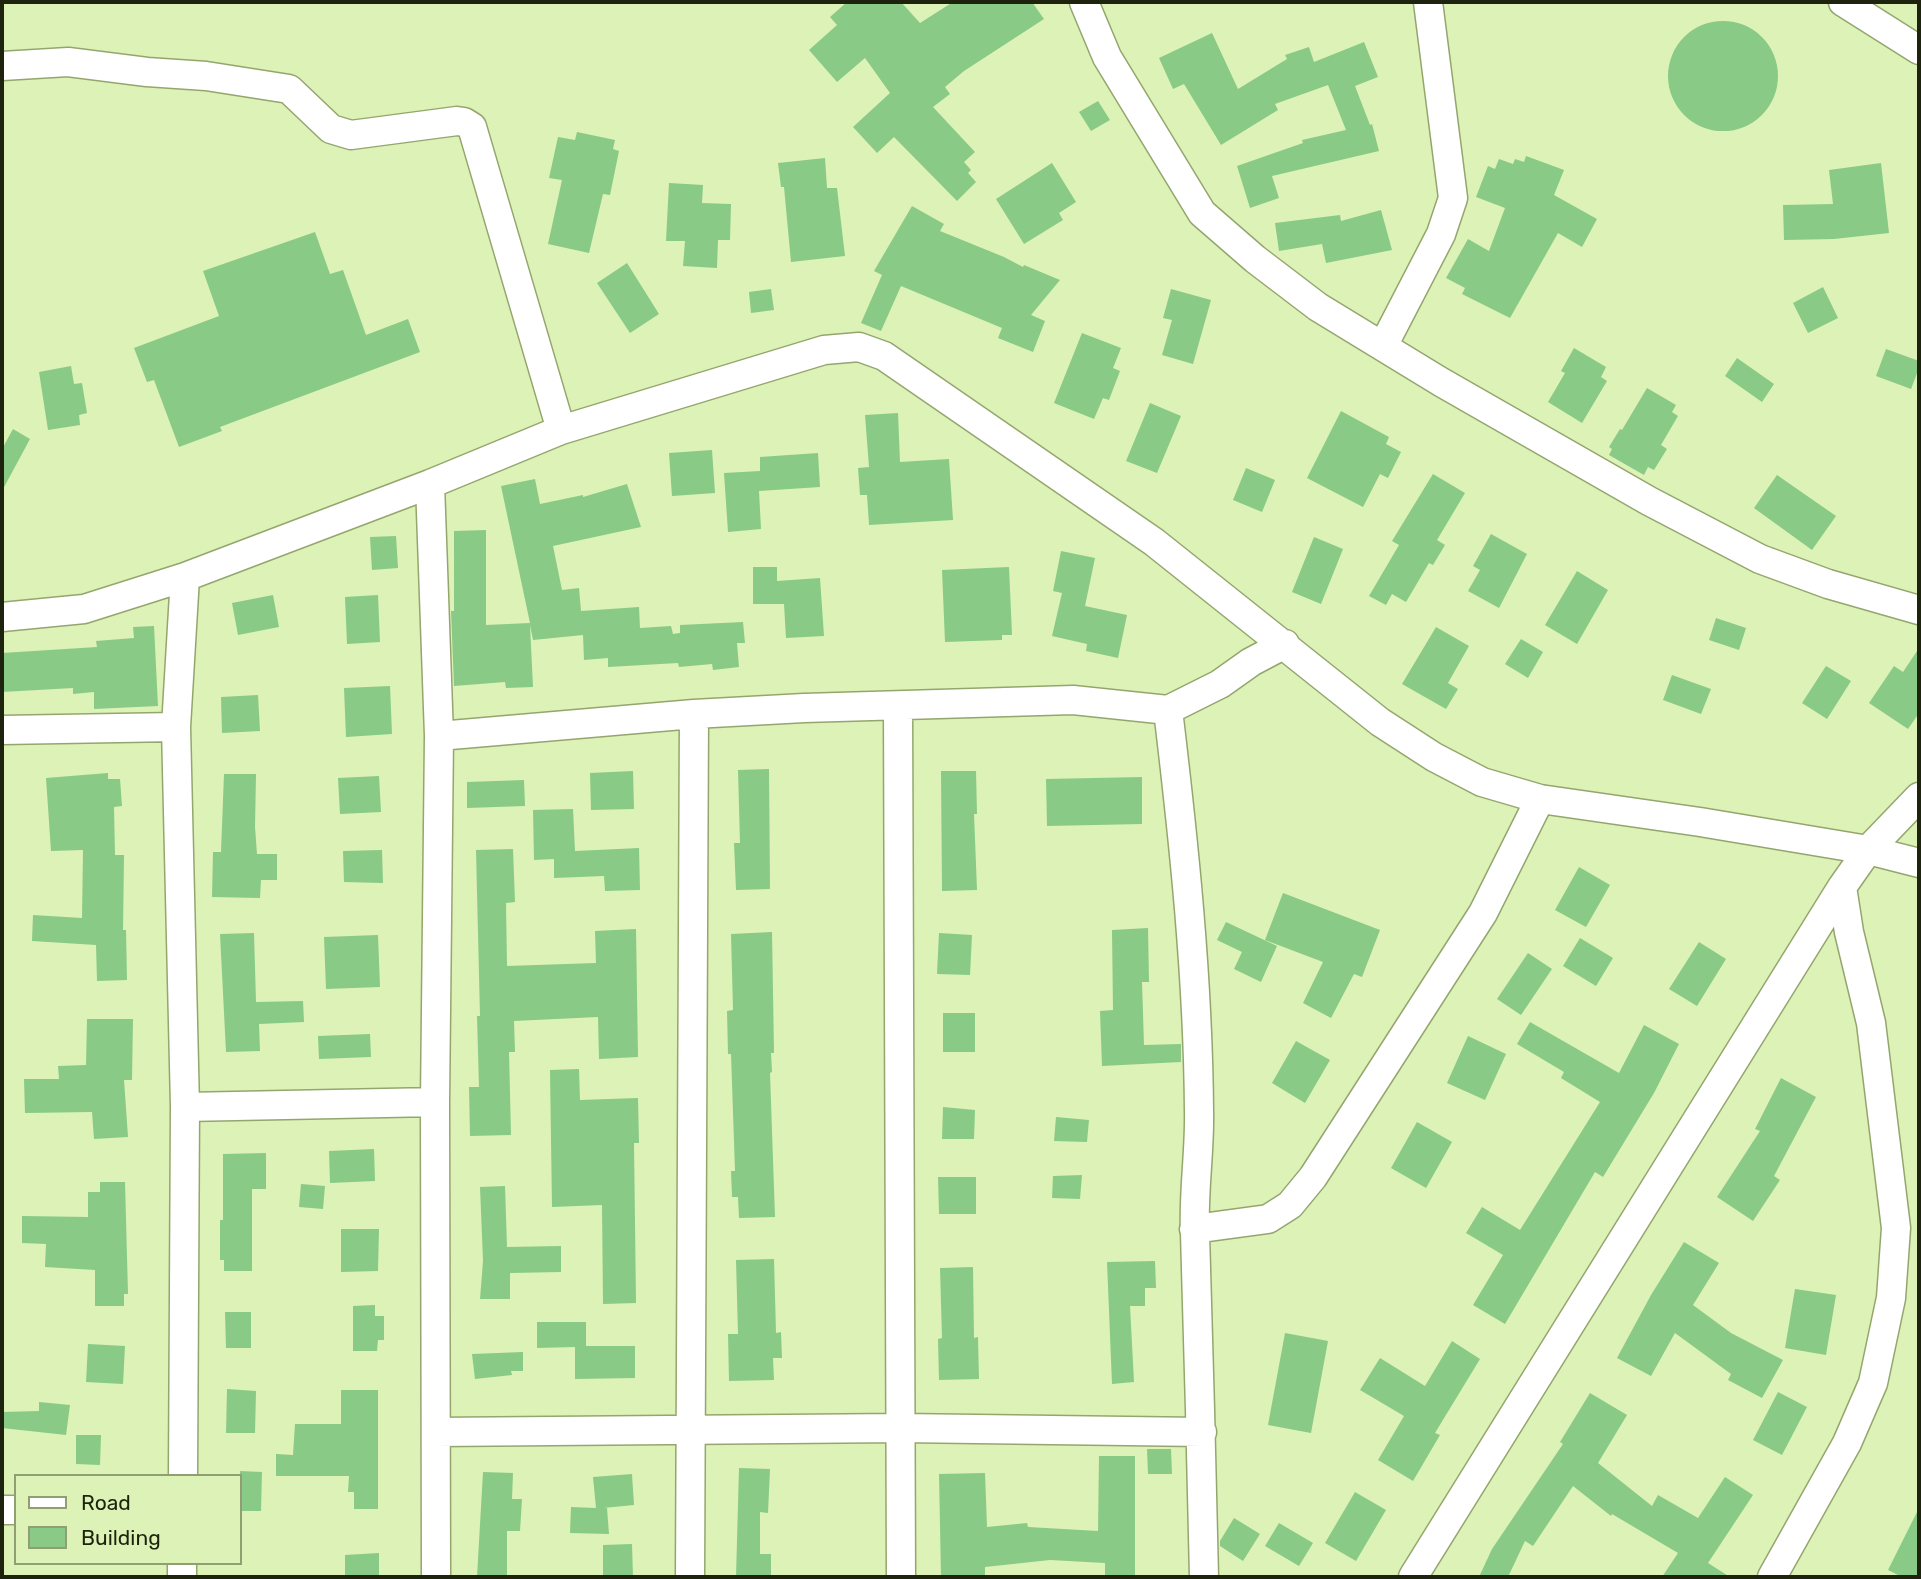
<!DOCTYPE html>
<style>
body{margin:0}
#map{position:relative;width:1921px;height:1579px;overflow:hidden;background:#ddf2b6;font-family:Rubik,sans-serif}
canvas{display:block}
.frame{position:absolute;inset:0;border:4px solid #1d230d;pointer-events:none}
.legend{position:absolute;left:14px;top:1474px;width:228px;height:91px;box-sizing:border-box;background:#ddf2b6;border:2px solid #909f72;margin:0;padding:9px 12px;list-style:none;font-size:21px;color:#1d230d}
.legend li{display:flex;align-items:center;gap:14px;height:35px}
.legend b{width:35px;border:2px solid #909f72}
</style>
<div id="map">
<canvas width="1921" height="1579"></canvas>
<div class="frame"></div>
<ul class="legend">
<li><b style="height:9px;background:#fff"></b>Road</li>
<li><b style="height:19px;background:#89ca86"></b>Building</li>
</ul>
</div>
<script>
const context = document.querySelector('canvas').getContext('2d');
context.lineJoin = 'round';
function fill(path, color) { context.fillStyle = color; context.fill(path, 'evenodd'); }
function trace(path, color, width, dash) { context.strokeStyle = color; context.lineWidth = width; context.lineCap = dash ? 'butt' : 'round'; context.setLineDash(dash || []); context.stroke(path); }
fill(new Path2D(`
 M847,2H901L920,23L953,2H1032L1044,19L964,71L945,87L950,94L933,107L975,152L964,162L971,170L968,173L976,182L957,201L894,137L877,153L853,127L890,93L865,58L837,82L809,50L837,25L830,17Z
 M1668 76a55 55 0 1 1 110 0a55 55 0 1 1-110 0Z
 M1212,33L1238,89L1287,59L1285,55L1309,47L1314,62L1364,42L1378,77L1355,86L1370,125L1372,124L1379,151L1272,176L1279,198L1250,208L1237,166L1303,143L1302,140L1346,130L1328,85L1275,104L1278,110L1221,145L1184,84L1173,89L1159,58Z
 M1098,101L1110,120L1091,131L1079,112Z
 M577,132L615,140L613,149L619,151L610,195L603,194L589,253L548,244L562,180L549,178L558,137L575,140Z
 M1526,156L1564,170L1554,195L1597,219L1582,247L1558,233L1510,318L1462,294L1465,288L1446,278L1468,239L1489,251L1505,208L1476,197L1488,166L1495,169L1499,159L1513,164L1515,159L1524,162Z
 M825,158L827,188H837L845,256L791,262L784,187H781L778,163Z
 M1052,163L1076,202L1059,213L1063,220L1024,244L996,199Z
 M1881,163L1889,233L1834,239L1784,240L1783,205L1833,204L1829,170Z
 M669,183L703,185L702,203L731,204L730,240H718L717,268L683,266L685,241H666Z
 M912,206L944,224L940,231L1004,257L1023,267L1024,265L1060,280L1031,315L1045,321L1033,352L998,338L1002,328L901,286L881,331L861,323L882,275L874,271Z
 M1381,210L1392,250L1326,263L1322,244L1279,251L1275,223L1340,215L1341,221Z
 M315,232L330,274L343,270L366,335L408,319L420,352L220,427L222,431L179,447L154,380L147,382L134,348L219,316L203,271Z
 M627,263L659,314L630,333L597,283Z
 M1823,287L1838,318L1808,333L1793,303Z
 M771,289L774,310L751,313L749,292Z
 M1171,289L1211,300L1193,364L1162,355L1172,320L1163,318Z
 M1082,333L1121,348L1113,368L1120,371L1109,400L1103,398L1094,419L1054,403Z
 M1574,348L1606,367L1601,377L1607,381L1582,423L1548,402L1565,373L1561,371Z
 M1886,349L1919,361V368L1911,389L1876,376Z
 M1737,358L1774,384L1762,402L1725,376Z
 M71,366L74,384L82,383L87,413L79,415L80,425L48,430L39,372Z
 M1647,388L1676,405L1672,412L1678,416L1661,445L1667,449L1654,470L1648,467L1644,475L1609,455L1612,449L1609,447L1620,429L1622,430Z
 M1150,403L1181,416L1157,473L1126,461Z
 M1341,411L1389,437L1386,444L1401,452L1388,478L1380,474L1363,507L1307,478Z
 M898,413L900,462L949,459L953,520L869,525L867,495H860L858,468L869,467L865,415Z
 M13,429L30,439L2,491V449Z
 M712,450L715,493L672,496L669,453Z
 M818,453L820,487L759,491L761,529L728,532L724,473L760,471V457Z
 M1246,468L1275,480L1262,512L1233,500Z
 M1433,474L1465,493L1437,540L1445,545L1433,565L1429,563L1406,602L1392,594L1386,605L1369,596L1399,545L1392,541Z
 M1777,475L1836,516L1812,550L1754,508Z
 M535,479L540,504L583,495V497L627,484L641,527L553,546L562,590L579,588L581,611L639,607L640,628L671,626L673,634L680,633V625L743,622L745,643H737L739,667L713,670L712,664L679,667L678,663L608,667V658L584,660L583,635L533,640L530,625L533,687L506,688L505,682L454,686L451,611H454V531L486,530V625L530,623L501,486Z
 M1491,534L1527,554L1499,608L1468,591L1480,570L1473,566Z
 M396,536L398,568L372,570L370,537Z
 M1314,537L1343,549L1321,604L1292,592Z
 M1061,551L1095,558L1085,606L1127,615L1118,658L1086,651L1087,644L1052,636L1062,593L1053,591Z
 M753,567H777V581L820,578L824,636L786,638L784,604H753Z
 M1009,567L1012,635H1002V640L945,642L942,570Z
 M1577,571L1608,590L1577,644L1545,625Z
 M273,595L279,627L238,635L232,603Z
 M378,595L380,642L347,644L345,597Z
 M1716,618L1746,628L1739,650L1709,640Z
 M154,626L158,706L94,709V692L73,694V688L2,692V653L97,647L96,641L134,638L133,627Z
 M1436,627L1469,646L1448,683L1458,689L1446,709L1402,684Z
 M1521,639L1543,652L1528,678L1505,664Z
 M1919,648V713L1908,729L1869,703L1894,666L1903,672Z
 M1826,666L1851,681L1827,719L1802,703Z
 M1672,675L1711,689L1701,714L1663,700Z
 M390,686L392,734L346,737L344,688Z
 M258,695L260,731L222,733L221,697Z
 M769,769L770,889L736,890L734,843H740L738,770Z
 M633,771L634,809L591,810L590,773Z
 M941,771H976L977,814H974L977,890L942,891Z
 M108,773V779H120L122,806L114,807L115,855H124L123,930H126L127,980L97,981L96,945L32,941L33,915L82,918L83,850L51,851L46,778Z
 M224,774H256L255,827L257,854H277V880H261L260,898L212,897L213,852H221Z
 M379,776L381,812L340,814L338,778Z
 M1142,777V824L1047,826L1046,779Z
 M524,780L525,806L467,808V782Z
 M573,809L575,851L639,848L640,890L605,891L604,876L554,878V859L534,860L533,810Z
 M513,849L515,902L506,903L507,966L596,963L595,931L636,929L638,1057L599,1059L598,1017L514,1021L515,1052H509L511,1135L470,1136L469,1087H479L477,1016H480L476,850Z
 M382,850L383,883L344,882L343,851Z
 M1579,867L1610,885L1586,927L1555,910Z
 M1283,893L1380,930L1362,977L1354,974L1331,1018L1303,1003L1323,962L1265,940Z
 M1226,922L1277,946L1261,982L1234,969L1242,952L1217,940Z
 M1148,928L1149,982H1142L1144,1045L1181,1044V1062L1102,1066L1100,1011L1113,1010L1112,930Z
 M772,932L774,1053H771L772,1072L770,1073L775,1217L739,1218L738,1197H732L731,1171H735L731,1054H728L727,1011L733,1010L731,934Z
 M254,933L256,1002L303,1001L304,1022L259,1024L260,1051L226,1052L220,934Z
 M939,933L972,935L970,975L937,974Z
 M378,935L380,987L326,989L324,937Z
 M1580,938L1613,958L1596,986L1563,966Z
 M1699,942L1726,959L1697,1006L1669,989Z
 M1528,953L1552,969L1521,1015L1497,999Z
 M943,1013H975V1052H943Z
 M87,1019H133L132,1080H124L128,1137L94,1139L92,1112L25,1113L24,1079H59L58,1066L86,1065Z
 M1530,1022L1619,1073L1644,1025L1679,1044L1654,1093L1603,1177L1595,1172L1505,1324L1473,1305L1503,1255L1466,1233L1482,1207L1520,1230L1600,1102L1561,1078L1564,1072L1517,1044Z
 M370,1034L371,1057L319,1059L318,1036Z
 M1468,1036L1506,1054L1485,1100L1447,1083Z
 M1296,1041L1330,1060L1305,1103L1272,1083Z
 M579,1069L580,1100L638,1098L639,1143H634L636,1303L603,1304L602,1205L552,1207L550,1070Z
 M1781,1078L1816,1097L1774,1176L1780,1180L1753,1221L1717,1197L1760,1131L1755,1129Z
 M943,1107L975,1110L974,1139H942Z
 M1056,1117L1089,1120L1087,1142L1054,1141Z
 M1417,1122L1452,1142L1426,1188L1391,1168Z
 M374,1149L375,1181L330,1183L329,1151Z
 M266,1153V1189H252V1271H224V1260H220V1220H223V1154Z
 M1082,1175L1080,1199L1052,1198L1053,1176Z
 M938,1177H976V1214H939Z
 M100,1182H125L128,1294H124V1306H95V1270L45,1267L46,1244L22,1243V1216L88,1217V1192H100Z
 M301,1184L325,1186L323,1209L299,1207Z
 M505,1186L507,1247L561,1246V1272L510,1273V1299H480L483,1261L480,1187Z
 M341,1229H379L378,1271L341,1272Z
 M1684,1242L1719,1263L1693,1305L1731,1333L1783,1360L1762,1398L1728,1380L1731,1374L1675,1333L1651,1376L1617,1358L1651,1295Z
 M774,1259L776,1333L781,1332L782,1358H773L774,1380L729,1381L728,1334H738L736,1260Z
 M1155,1261L1156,1288H1145V1306H1130L1134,1382L1112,1384L1107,1262Z
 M973,1267L974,1338L978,1337L979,1379L939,1380L938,1339L942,1338L940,1268Z
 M1795,1289L1836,1295L1826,1355L1785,1348Z
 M375,1305V1316H384V1340H378L377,1351H353V1306Z
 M225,1312H251V1348H226Z
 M537,1322H586V1346H635V1378L575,1379V1347L537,1348Z
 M1285,1333L1328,1341L1311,1433L1268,1425Z
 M1452,1341L1480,1359L1435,1433L1440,1435L1413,1481L1378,1460L1404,1416L1360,1390L1380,1358L1425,1386Z
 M88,1344L125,1346L123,1384L86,1382Z
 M523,1352V1371H511L512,1375L475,1379L472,1354Z
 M227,1389L256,1391L255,1433H226Z
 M341,1390H378V1509H354V1492H348L349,1476H276V1454L293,1455L295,1424H341Z
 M1778,1392L1807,1407L1782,1455L1753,1440Z
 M1590,1393L1627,1415L1598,1463L1652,1506L1658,1495L1698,1518L1725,1477L1753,1495L1708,1563L1730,1577H1662L1678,1553L1612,1514L1611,1516L1573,1486L1533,1546L1525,1541L1508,1577H1479L1492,1549L1563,1444L1560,1442Z
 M39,1402L70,1405L66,1435L2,1428V1412L39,1411Z
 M76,1435H101L100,1465L76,1464Z
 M1147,1449H1171L1172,1474H1148Z
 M1099,1456H1135V1577H1105V1563L1050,1560L985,1567V1577H941L939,1474L985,1473L987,1527L1027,1523L1028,1527L1098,1531Z
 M739,1468L770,1469L768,1513L760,1512V1554H771V1577H736Z
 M240,1471L262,1472L261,1511H240Z
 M483,1472L513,1473L512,1499H522L520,1531H507V1577H477Z
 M632,1474L634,1505L603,1508H607L609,1534L570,1533L571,1507L596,1508L593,1477Z
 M1355,1492L1386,1510L1356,1561L1325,1543Z
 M1919,1508V1577H1902L1888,1570Z
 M1234,1518L1260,1534L1243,1561L1220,1546V1541Z
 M1279,1523L1313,1543L1299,1566L1265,1546Z
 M632,1544L633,1577H603V1545Z
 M379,1553V1577H345V1555Z`), '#89ca86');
const street = new Path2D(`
 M1084,2L1107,57L1202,213L1255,259L1318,307L1441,382L1649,501L1760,559L1828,584L1919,610
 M1843,2L1919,50
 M2,66L68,62L147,72L206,76L289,89L331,129L351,135L457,121L464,122L472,127L561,430
 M1383,346L1441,234L1453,198L1428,2
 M430,484L439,736L435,1102L436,1577
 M2,617L84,609L185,577L430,484L561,430L824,350L859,347L884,356L1154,542L1380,722L1434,757L1482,782L1540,799L1700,822L1868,850L1919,863
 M898,706L901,1577
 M1168,710C1184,843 1198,977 1199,1111C1200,1152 1193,1192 1195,1233C1198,1348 1202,1462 1204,1577
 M2,730L176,727
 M439,736L694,714L804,708L1073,700L1168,710L1220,684L1251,662L1285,644
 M185,1107L435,1102
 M1194,1229L1268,1219L1290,1205L1313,1177L1483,913L1540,799
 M436,1432L901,1428L1202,1432
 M183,1476L185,1107L176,727L185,577
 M2,1510H16
 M182,1577V1563
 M690,1577L694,714
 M1413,1577L1842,887
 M1772,1577L1847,1443L1873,1383L1891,1298L1896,1228L1871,1023L1849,932L1842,887L1868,850L1919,797`);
trace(street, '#94a66e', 31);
trace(street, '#fff', 28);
</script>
